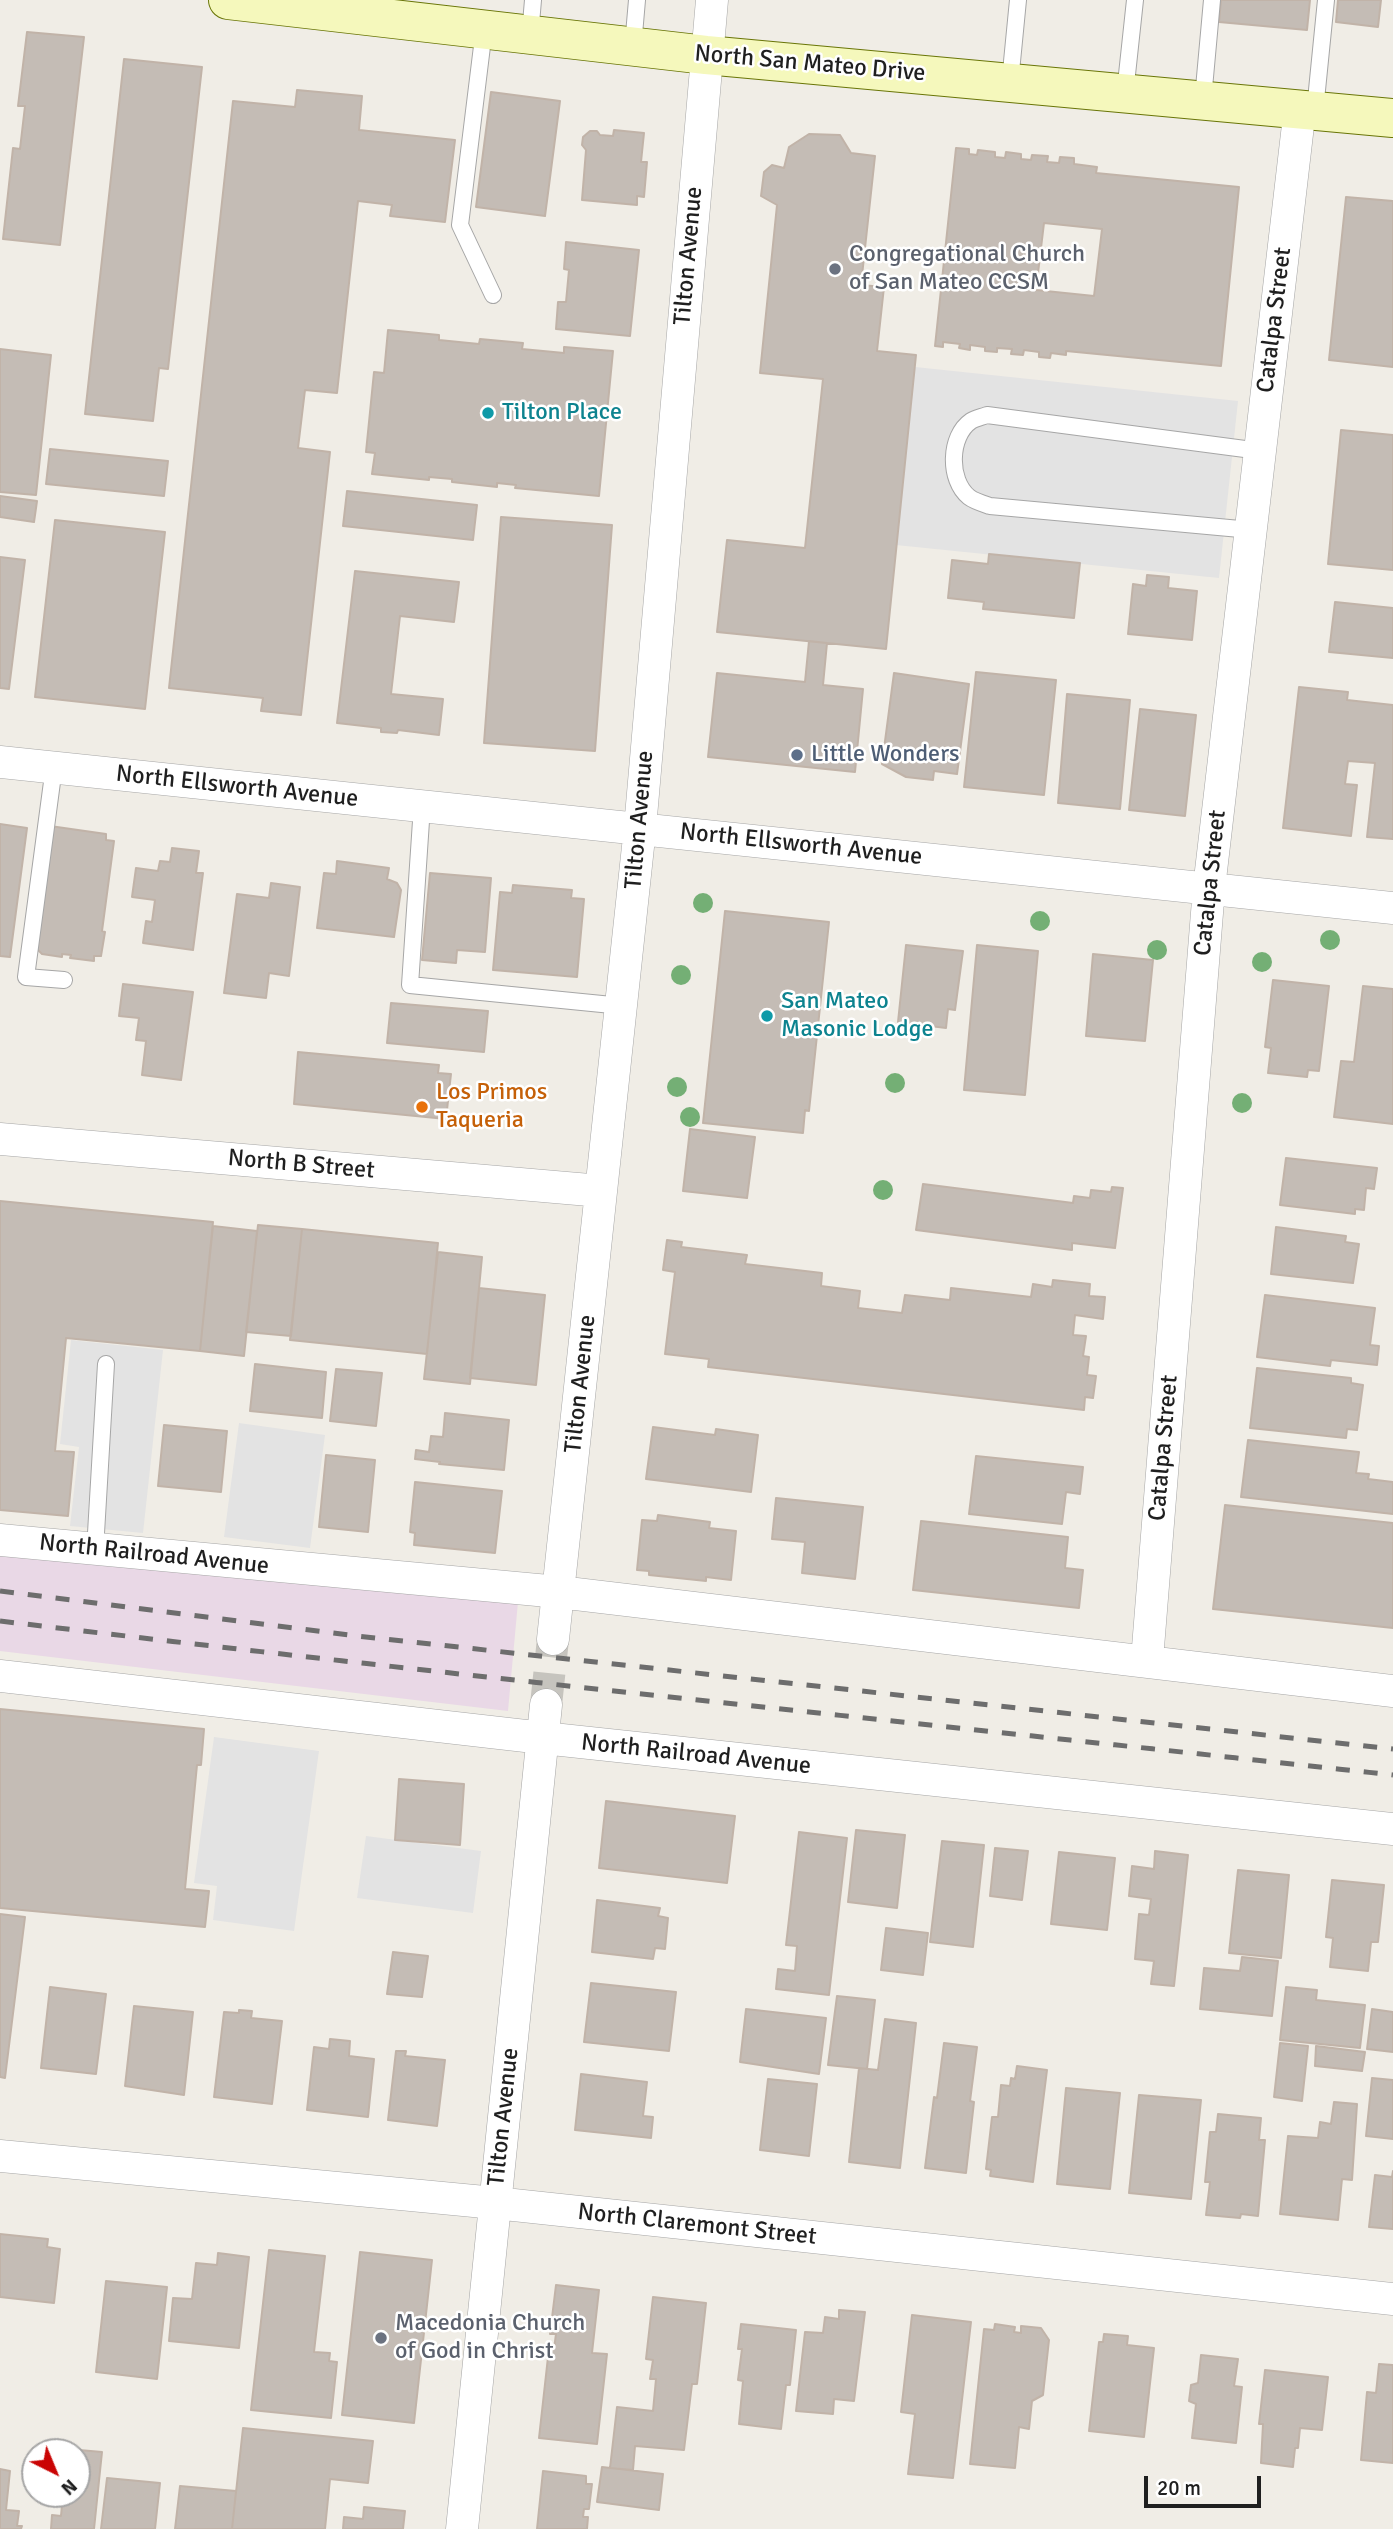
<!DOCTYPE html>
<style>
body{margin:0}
#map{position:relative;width:1393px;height:2529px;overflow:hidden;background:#f0ede6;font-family:Signika,sans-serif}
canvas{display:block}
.north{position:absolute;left:21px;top:2438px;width:70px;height:70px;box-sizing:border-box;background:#fff;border:2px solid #a5a5a5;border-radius:50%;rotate:137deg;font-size:19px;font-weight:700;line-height:28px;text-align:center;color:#1f1f1f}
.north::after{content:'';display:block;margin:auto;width:24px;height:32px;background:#ca0505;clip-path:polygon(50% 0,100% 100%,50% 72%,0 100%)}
.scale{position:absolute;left:1144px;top:2476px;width:117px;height:32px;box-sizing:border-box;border:4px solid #1f1f1f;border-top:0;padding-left:9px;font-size:21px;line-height:24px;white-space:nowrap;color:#1f1f1f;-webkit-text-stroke:5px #fff;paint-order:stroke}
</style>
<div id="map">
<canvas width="1393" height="2529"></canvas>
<div class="north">N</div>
<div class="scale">20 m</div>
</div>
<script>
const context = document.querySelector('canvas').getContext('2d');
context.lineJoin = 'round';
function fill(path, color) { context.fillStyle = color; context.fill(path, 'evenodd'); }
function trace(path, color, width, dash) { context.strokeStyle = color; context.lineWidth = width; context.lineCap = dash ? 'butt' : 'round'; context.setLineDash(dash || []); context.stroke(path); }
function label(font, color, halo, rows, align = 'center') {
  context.font = font + ' Signika,sans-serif'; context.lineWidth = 5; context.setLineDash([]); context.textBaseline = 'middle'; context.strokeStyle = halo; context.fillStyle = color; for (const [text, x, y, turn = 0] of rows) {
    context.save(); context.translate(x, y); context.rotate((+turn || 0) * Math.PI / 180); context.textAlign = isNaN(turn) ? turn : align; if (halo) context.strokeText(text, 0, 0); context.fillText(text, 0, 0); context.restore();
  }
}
fill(new Path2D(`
 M0,1543L518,1602L508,1711L0,1651Z`), '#e9d8e6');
fill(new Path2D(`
 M915,367L1238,401L1219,578L896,545Z
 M71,1340L163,1350L143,1533L70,1526L79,1447L60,1444Z
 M239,1423L325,1435L310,1548L224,1537Z
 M214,1737L319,1751L294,1931L213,1920L217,1886L194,1883Z
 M366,1836L481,1851L473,1913L357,1898Z`), '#e3e3e3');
const building = new Path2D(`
 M1221,0H1310L1307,30L1219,22Z
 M1338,0H1381L1378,27L1336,22Z
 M27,32L84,37L60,245L3,239L13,148L20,149L25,106H18Z
 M124,59L202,67L168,369L159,368L153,421L85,414Z
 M297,90L362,96L359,130L455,140L445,222L390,216L392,205L358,201L337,393L305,390L298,448L330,452L301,715L261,711L263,698L169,688L233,101L295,107Z
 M491,92L560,101L545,216L476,207Z
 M614,130L644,133L641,162H647L644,197L637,196V205L582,200L586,150L582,145L583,137L590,131H597L600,135L613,136Z
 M809,134L840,135L851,153L875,156L861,285L884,287L877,351L916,355L886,649L717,632L727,540L805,548L823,379L760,373L777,205L761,196L764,172L772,165L784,168L789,147Z
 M956,148L969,149V154L977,155L978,150L995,152V157L1005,158L1006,152L1021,154V159L1031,160L1032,155L1048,156L1047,162L1059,163L1060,157L1074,158V164L1097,167L1096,173L1239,187L1221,366L1066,351V355L1051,353L1050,358L1039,357V352L1024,350L1023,355L1011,354L1012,349L997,348V352L985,351V347L970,345V350L959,348L960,344L943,342V347L935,346ZM1044,223L1102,229L1094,296L1036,290Z
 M1346,197L1393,201V367L1329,360Z
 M566,242L639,250L630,336L556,329L558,302H566L569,270L564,269Z
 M388,330L439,335V340L479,344L480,339L523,343L522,349L564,353V347L613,351L599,496L515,488L516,485L497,483V487L452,482V479L429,477V480L372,474L375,453L366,452L374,372L384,373Z
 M0,349L51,355L36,495L0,492Z
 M1341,430L1393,435V570L1328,564Z
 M50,449L168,461L164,496L46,484Z
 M347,491L477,505L473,540L343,526Z
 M0,496L37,501L34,522L0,517Z
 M501,517L612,525L595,751L484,743Z
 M55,520L165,532L145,709L35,697Z
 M989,554L1080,563L1074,618L983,609L984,602L948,598L952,560L988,564Z
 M0,557L25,560L9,689L0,688Z
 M355,571L459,582L454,622L400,616L391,694L443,699L439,735L398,730L397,733L381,732V728L337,723Z
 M1147,575L1169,577L1168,588L1197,591L1192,640L1128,634L1133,584L1146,586Z
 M1335,602L1393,608V658L1329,652Z
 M809,641L827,643L823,685L863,689L855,772L708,757L717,673L805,682Z
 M976,672L1056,680L1044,795L964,787Z
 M894,673L969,684L957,774L934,771L933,780L906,777L882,764Z
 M1299,687L1348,692L1347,700L1393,705V839L1367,837L1375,763L1348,761L1345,784L1357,785L1351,836L1283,828Z
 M1067,694L1130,700L1120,809L1058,803Z
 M1140,709L1196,715L1185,816L1129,810Z
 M0,824L27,828L10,957L0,956Z
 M50,826L106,834V840L114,841L102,931L105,932L101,956H94V961L70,958L71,955L62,954V957L42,954L34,946Z
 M172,848L199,851L196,873H203L193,950L143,943L146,921L152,922L155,900L132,897L136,868L158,871L160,861L170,862Z
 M337,861L389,868L387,879L397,883L401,890L394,937L317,928L324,873L336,874Z
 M430,873L491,878L485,952L457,950L456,963L422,960Z
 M271,883L300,887L289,976L269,973L266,998L224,993L237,894L269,898Z
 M513,885L572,890L571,898L584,899L577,977L493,970L500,892L512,893Z
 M725,911L829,922L809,1111L805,1110L803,1133L703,1123Z
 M906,945L963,951L955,1010L948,1009L946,1028L898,1022Z
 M977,945L1038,951L1025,1095L964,1090Z
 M1093,954L1153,960L1145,1041L1086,1036Z
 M1273,980L1329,986L1319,1071L1308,1070L1307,1077L1268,1073L1271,1048L1265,1047Z
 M123,984L193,992L181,1080L142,1075L146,1041L136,1040L139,1018L119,1016Z
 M1363,986L1393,989V1124L1334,1117L1341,1061L1354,1062Z
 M391,1003L488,1011L484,1052L387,1043Z
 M298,1052L439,1065L438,1073L451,1074L446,1119L294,1104Z
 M690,1129L755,1137L747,1198L683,1191Z
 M1286,1158L1377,1168L1374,1189L1366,1188L1364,1210L1355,1209V1214L1280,1205Z
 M923,1184L1073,1203L1074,1196L1090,1198L1091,1190L1111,1192L1112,1187L1123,1188L1115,1248L1072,1243V1250L916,1230Z
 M0,1201L213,1222L200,1351L66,1338L55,1451L74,1452L68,1516L0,1510Z
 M258,1225L302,1229L291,1336L246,1332Z
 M213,1226L257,1231L244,1356L200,1351Z
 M1276,1227L1346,1236L1345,1242L1359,1244L1353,1283L1271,1274Z
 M302,1229L438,1243L427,1354L290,1340Z
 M667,1240L682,1242L681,1247L747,1255L745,1264L822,1273L821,1286L860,1291L858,1308L902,1313L905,1295L950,1300L951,1288L1031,1297L1033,1284L1052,1287L1053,1280L1090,1284L1089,1296L1105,1297L1103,1319L1075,1315L1073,1335L1086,1336L1083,1356L1089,1357L1087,1375L1096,1376L1093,1398L1085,1397L1084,1410L708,1367L709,1359L665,1354L675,1272L663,1270Z
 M438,1252L482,1257L470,1384L424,1379Z
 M479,1288L545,1295L536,1385L470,1378Z
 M1265,1295L1375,1308L1370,1345L1379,1346L1377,1365L1331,1360L1330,1366L1257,1357Z
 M255,1364L326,1372L322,1418L250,1411Z
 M1257,1368L1351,1378V1383L1363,1385L1357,1430L1347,1429L1346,1438L1250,1428Z
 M336,1369L382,1373L376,1426L330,1421Z
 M445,1413L509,1420L504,1470L439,1464L440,1462L415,1459L416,1450L429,1452L431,1436L443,1437Z
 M164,1425L227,1431L221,1492L158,1486Z
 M653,1427L715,1435L716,1429L758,1435L751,1492L646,1479Z
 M1248,1440L1359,1452L1356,1473L1369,1474L1368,1479L1393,1482V1514L1241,1497Z
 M326,1455L375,1460L368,1532L319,1527Z
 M976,1456L1083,1467L1080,1494L1066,1492L1062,1524L969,1514Z
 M415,1482L502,1491L495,1553L414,1545L415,1533L410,1532Z
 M776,1498L863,1507L855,1579L802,1573L805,1542L772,1539Z
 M1225,1505L1393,1523V1628L1213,1609Z
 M658,1515L710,1522L709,1528L736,1531L731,1580L706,1577V1581L649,1575V1571L637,1570L642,1520L657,1521Z
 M921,1521L1068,1537L1065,1568L1083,1570L1079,1608L913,1590Z
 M0,1709L204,1729L201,1765H197L185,1889L209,1891L205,1927L0,1908Z
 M399,1779L464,1784L460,1845L395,1840Z
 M606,1801L735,1816L727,1883L599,1868Z
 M856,1830L905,1835L897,1908L848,1902Z
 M799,1832L847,1838L829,1995L776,1989L778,1969L795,1971L797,1946L786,1945Z
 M942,1841L984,1845L973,1947L930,1942Z
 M995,1848L1028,1851L1022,1900L990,1896Z
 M1155,1851L1188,1855L1174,1986L1151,1984L1154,1961L1135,1959L1139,1914L1149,1915L1151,1899L1129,1896L1132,1866L1154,1869Z
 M1059,1852L1115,1858L1107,1930L1051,1924Z
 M1238,1870L1289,1875L1281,1958L1229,1953Z
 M1332,1880L1384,1885L1378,1942H1371L1368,1971L1330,1967L1333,1938L1326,1937Z
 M597,1900L660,1908L658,1916L668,1918L665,1949L655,1948L653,1959L592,1952Z
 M0,1914L25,1917L5,2078L0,2077Z
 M886,1928L928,1933L923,1975L881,1970Z
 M393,1952L428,1956L422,1997L387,1994Z
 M1242,1957L1278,1961L1272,2016L1200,2009L1204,1968L1240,1971Z
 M591,1983L676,1992L669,2051L584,2042Z
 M50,1987L106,1994L96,2074L41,2068Z
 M1286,1987L1317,1990L1316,2000L1365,2005L1360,2048L1280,2040Z
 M837,1996L875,2000L867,2069L828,2065Z
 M134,2006L193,2012L184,2095L125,2086Z
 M746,2009L826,2018L819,2074L740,2062Z
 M1372,2009L1393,2012V2052L1367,2049Z
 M239,2010L252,2011L251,2018L282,2021L272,2104L214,2097L224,2012L239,2013Z
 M885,2019L916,2023L900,2168L849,2162L859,2068L878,2070Z
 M330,2039L350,2041L349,2056L374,2059L368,2117L307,2110L314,2047L329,2049Z
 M944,2043L977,2047L970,2101L974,2102L966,2173L925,2168L934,2097L937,2098Z
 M1280,2043L1308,2046L1302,2101L1274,2097Z
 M1316,2046L1365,2052L1362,2071L1315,2066Z
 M396,2051H406L405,2056L445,2060L437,2126L388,2120Z
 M1017,2066L1047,2070L1033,2182L990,2176L991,2170L986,2169L992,2117H998L1001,2085L1010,2086L1011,2078L1015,2079Z
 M581,2074L647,2082L643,2116L653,2117L651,2138L575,2130Z
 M1372,2078L1393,2080V2139L1366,2136Z
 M768,2079L817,2084L809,2156L760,2150Z
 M1066,2088L1120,2093L1110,2189L1057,2184Z
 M1139,2095L1201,2100L1191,2199L1129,2193Z
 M1334,2102L1357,2104L1352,2180L1342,2179L1338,2220L1280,2214L1288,2136L1318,2138L1320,2122L1331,2124Z
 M1218,2114L1261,2118L1259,2140H1265L1258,2216L1241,2214L1240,2218L1206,2215L1210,2182H1205L1210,2132H1216Z
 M1393,2171V2229L1369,2227L1375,2175L1392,2177Z
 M0,2234L48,2239L47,2247L60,2249L54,2303L0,2297Z
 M269,2250L325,2256L314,2352L330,2353L329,2361L337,2362L331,2418L251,2410Z
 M360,2252L432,2260L414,2423L342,2415Z
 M218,2253L249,2257L239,2348L169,2341L173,2298L192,2299L196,2263L217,2265Z
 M106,2281L167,2287L157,2379L96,2372Z
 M556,2285L599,2290L592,2353L607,2354L597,2444L539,2438L549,2348L554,2349L556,2334H550Z
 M653,2297L706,2303L697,2384H692L684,2450L635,2446L633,2470L610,2468L617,2407L653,2411L656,2379H650L653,2360L646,2359Z
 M839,2310L865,2312L854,2401L834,2399L833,2414L796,2411L805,2332L823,2333L825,2317L839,2319Z
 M912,2315L971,2322L953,2478L908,2474L915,2414L901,2412Z
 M741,2324L796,2330L790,2385H786L781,2429L739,2424L743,2381L738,2380L742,2349H738Z
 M995,2324L1015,2327L1014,2332L1021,2333V2326L1041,2328L1049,2340L1043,2395L1032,2401L1029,2429L1019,2427L1015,2468L970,2464L984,2329L994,2330Z
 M1104,2334L1128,2336L1127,2345L1154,2348L1144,2437L1089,2431L1099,2342H1103Z
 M1201,2355L1238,2359L1234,2386L1242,2387L1236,2443L1192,2438L1196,2404L1189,2401L1191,2385L1198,2383Z
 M1379,2364L1393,2365V2463L1361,2460L1367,2392L1376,2393Z
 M1265,2370L1328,2377L1322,2430L1300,2428L1298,2448H1295L1293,2467L1261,2463L1263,2424H1259Z
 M243,2428L373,2441L368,2483L330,2479L325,2529H232Z
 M68,2449L102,2452L94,2529H51L52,2515L61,2516L63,2494H77V2452H68Z
 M602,2467L663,2474L659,2510L597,2502Z
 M0,2469L10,2471L6,2510L19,2511L17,2526H22L21,2529H0Z
 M543,2471L586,2476V2484H592L589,2509H584L583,2517H588L587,2529H537Z
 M107,2478L160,2483L155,2529H101Z
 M180,2486L236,2491L232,2529H175Z
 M364,2507L405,2511L403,2529H343L344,2517L363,2519Z`);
fill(building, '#c4bcb5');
trace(building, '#c1b3a8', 2);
trace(new Path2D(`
 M546,1705L553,1639`), '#c6c4be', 32, [32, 16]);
const lane = new Path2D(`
 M484,30L460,225L493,295
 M530,35L533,0
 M633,46L637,0
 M1010,82L1018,0
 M1125,93L1135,0
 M1203,99L1212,0
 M1315,110L1326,0
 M1251,530L990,506C984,504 974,501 969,497C948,480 949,436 971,421C976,418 982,417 987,415L1260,451
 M54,767L26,977L64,980
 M422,806L410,985L622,1006
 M95,1550L106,1364`);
const street = new Path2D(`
 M0,762L1393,908
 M0,1139L601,1191
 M0,1540L559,1592L1393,1691
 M553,1639L640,828L712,0
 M1147,1660L1209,888L1300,108
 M0,1676L543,1738L1393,1829
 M0,2156L495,2203L1393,2299
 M462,2529L546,1705`);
const secondary = new Path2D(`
 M228,0L706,55L1393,118`);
trace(lane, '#a6a6a6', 18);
trace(street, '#a6a6a6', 33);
trace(secondary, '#697507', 40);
trace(lane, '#fff', 16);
trace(street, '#fff', 32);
trace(secondary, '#f5f8bc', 38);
trace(new Path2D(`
 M0,1591L357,1636L1393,1749
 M0,1621C464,1677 929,1724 1393,1775`), '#6d6d6d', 5, [14, 14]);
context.fillStyle = '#74af75';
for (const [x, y] of [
 [703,903],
 [1040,921],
 [1330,940],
 [1157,950],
 [1262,962],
 [681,975],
 [895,1083],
 [677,1087],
 [1242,1103],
 [690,1117],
 [883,1190]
]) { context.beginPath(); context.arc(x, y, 10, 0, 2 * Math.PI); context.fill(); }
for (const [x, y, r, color] of [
 [835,269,7,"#6b7280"],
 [488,413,7,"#0f9aa8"],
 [797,755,7,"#5c6f8a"],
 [767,1016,7,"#0f9aa8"],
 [422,1107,7,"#e8710a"],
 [381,2338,7,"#6b7280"]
]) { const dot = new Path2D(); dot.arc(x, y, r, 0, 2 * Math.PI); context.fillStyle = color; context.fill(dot); trace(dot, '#fff', 2.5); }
label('24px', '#1f1f1f', '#fff', [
 ["North San Mateo Drive",810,64,5],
 ["Tilton Avenue",689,256,-85],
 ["Catalpa Street",1275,320,-83],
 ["North Ellsworth Avenue",237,787,6],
 ["Tilton Avenue",640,820,-85],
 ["North Ellsworth Avenue",801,845,6],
 ["Catalpa Street",1211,883,-84],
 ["North B Street",301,1165,5],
 ["Tilton Avenue",581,1384,-84],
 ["Catalpa Street",1164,1448,-85],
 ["North Railroad Avenue",154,1555,6],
 ["North Railroad Avenue",696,1755,6],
 ["Tilton Avenue",504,2117,-84],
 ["North Claremont Street",697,2225,6]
]);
label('24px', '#5b616d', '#fff', [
 ["Congregational Church",849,255],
 ["of San Mateo CCSM",849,283],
 ["Macedonia Church",395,2324],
 ["of God in Christ",395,2352]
], 'left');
label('24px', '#0d838f', '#fff', [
 ["Tilton Place",502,413],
 ["San Mateo",781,1002],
 ["Masonic Lodge",781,1030]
], 'left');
label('24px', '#4e5e75', '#fff', [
 ["Little Wonders",811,755]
], 'left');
label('24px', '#c56008', '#fff', [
 ["Los Primos",436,1093],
 ["Taqueria",436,1121]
], 'left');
</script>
